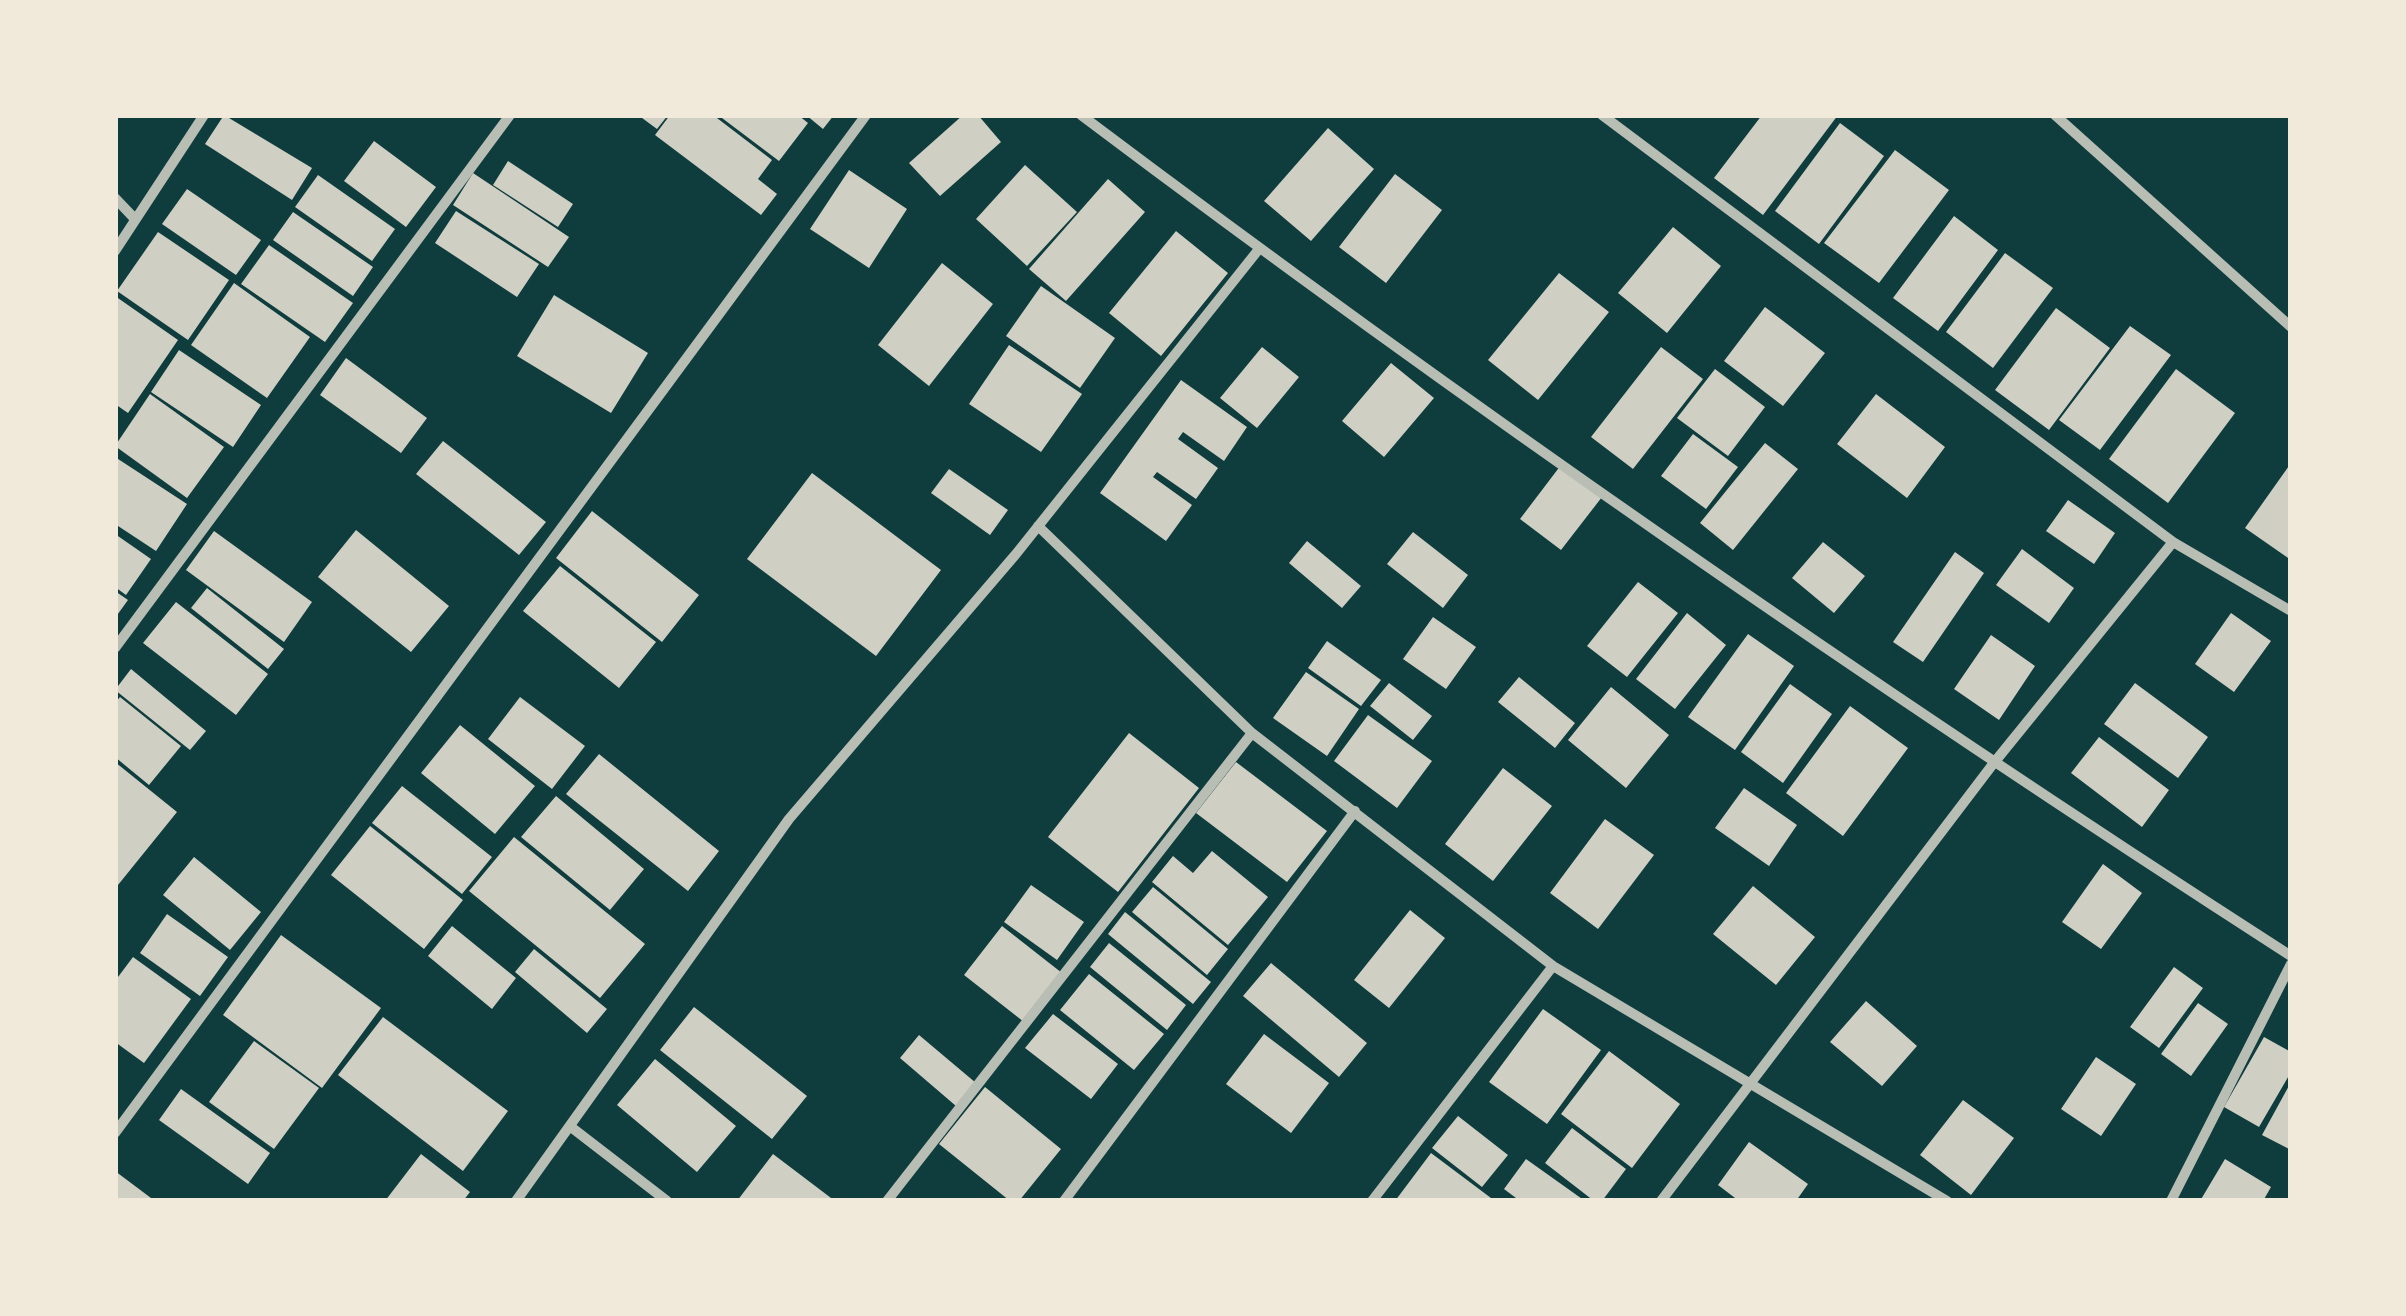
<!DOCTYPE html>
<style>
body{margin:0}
#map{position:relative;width:2406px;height:1316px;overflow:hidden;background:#0f3d3e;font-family:"Crimson Pro",serif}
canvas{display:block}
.frame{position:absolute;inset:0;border:118px solid #f1e9da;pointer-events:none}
</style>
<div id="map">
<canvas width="2406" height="1316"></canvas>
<div class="frame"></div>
</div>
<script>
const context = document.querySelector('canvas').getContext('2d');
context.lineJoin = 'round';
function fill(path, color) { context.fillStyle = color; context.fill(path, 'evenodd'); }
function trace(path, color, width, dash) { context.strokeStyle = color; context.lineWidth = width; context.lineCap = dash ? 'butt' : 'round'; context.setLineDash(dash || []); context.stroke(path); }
fill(new Path2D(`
 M224,115L312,168L292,200L205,144Z
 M638,115H668L657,129Z
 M670,115H713L772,160L758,179L777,194L761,215L655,135Z
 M718,115H798L808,123L779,161Z
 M806,115H834L823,129Z
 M963,115H978L1001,142L940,196L909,163Z
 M1762,115H1838L1763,215L1714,178Z
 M1840,123L1884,156L1819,244L1775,211Z
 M1328,128L1374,169L1311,241L1264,201Z
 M374,141L436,187L406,227L344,181Z
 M1895,150L1949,190L1879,283L1824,243Z
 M508,161L573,204L558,227L493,185Z
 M1025,165L1077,212L1027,266L976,219Z
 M849,170L907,209L869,268L810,229Z
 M473,173L569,237L548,267L453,205Z
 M1395,174L1442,210L1386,283L1339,247Z
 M318,175L395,229L372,261L295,207Z
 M1108,179L1145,212L1066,301L1029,269Z
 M187,189L261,240L236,275L162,224Z
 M456,211L539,264L517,297L435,243Z
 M293,212L373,267L353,296L273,240Z
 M1954,216L1998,250L1938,331L1893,298Z
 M1673,227L1721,266L1667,333L1618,293Z
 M1176,231L1228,273L1161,356L1109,313Z
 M158,232L229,280L188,340L117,291Z
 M269,245L353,303L325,342L241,284Z
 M2005,253L2053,288L1993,368L1946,332Z
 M942,263L993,304L929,386L878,345Z
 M1559,273L1609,312L1538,400L1488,360Z
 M234,283L310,337L267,398L191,345Z
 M1041,286L1115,338L1080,388L1006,336Z
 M554,295L648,353L611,413L517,356Z
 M115,296L178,340L128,413L115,404Z
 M1765,307L1825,353L1783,406L1724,361Z
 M2056,308L2110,348L2049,430L1995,390Z
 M2130,326L2171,355L2100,450L2059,420Z
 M1009,345L1082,394L1041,452L969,404Z
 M1262,347L1299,377L1257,428L1220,398Z
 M1661,347L1703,379L1633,469L1591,437Z
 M179,350L261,405L233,447L151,392Z
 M346,358L427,418L401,453L320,395Z
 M1391,363L1434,398L1384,457L1342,421Z
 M1715,369L1765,407L1728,456L1677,418Z
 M2176,369L2235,413L2168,503L2109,459Z
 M1181,380L1247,427L1224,461L1183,432L1178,439L1218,468L1196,499L1157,472L1153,477L1192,505L1166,541L1100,493Z
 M150,394L224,447L187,498L115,446Z
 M1876,394L1945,447L1907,498L1837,444Z
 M1693,434L1738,467L1706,509L1661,476Z
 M443,441L546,522L519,555L416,474Z
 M1765,443L1798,469L1733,550L1700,523Z
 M115,457L187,504L156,551L115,524Z
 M2291,463V560L2245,528Z
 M1561,465L1602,497L1561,550L1520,519Z
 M949,469L1008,510L990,535L931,493Z
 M812,473L941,570L876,656L747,559Z
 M2068,500L2115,533L2094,564L2046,531Z
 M592,511L699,595L662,642L556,558Z
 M356,530L449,606L411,652L318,577Z
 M214,531L312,602L284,642L186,570Z
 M1413,532L1468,575L1443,608L1387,564Z
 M115,534L151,559L126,595L115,587Z
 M1307,541L1361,586L1342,608L1289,563Z
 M1823,542L1865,576L1834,613L1792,578Z
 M2022,549L2074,588L2049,623L1996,585Z
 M1955,552L1984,573L1923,662L1893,642Z
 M560,566L656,642L619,688L523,611Z
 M1638,582L1678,613L1627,677L1587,646Z
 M207,588L284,649L268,669L191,608Z
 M115,591L128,600L115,618Z
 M176,602L268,674L236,715L143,643Z
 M1687,613L1726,645L1675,709L1636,679Z
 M2231,613L2271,641L2234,692L2195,664Z
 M1433,617L1476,647L1446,689L1403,659Z
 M1748,634L1794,666L1735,750L1688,717Z
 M1991,635L2035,666L1999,720L1954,689Z
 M1327,641L1381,680L1361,706L1308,668Z
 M131,669L206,731L190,750L115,690Z
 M1306,672L1359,709L1327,756L1273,718Z
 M1519,677L1575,723L1555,748L1498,702Z
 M1389,683L1432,716L1413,740L1370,706Z
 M2135,683L2208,737L2178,778L2104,724Z
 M1790,684L1832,714L1783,783L1741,752Z
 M1611,687L1669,735L1626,788L1568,740Z
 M120,697L181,746L149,785L115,757V703Z
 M520,697L585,746L552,789L488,739Z
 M1850,706L1908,748L1843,836L1786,793Z
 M1368,715L1432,761L1397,808L1334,761Z
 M460,725L535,786L495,834L421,773Z
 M1129,733L1199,788L1118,892L1048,837Z
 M2099,737L2169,790L2142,827L2071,773Z
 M599,754L719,851L688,891L566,794Z
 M115,762L177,812L118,885L115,882Z
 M1236,762L1327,831L1287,882L1196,813Z
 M1503,768L1552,806L1493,881L1445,844Z
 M402,786L492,857L462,894L372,823Z
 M1744,788L1797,825L1769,866L1715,828Z
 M556,796L644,869L610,910L521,837Z
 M1605,819L1654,855L1598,929L1550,893Z
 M370,826L463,900L424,949L331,875Z
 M514,837L645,944L600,998L469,891Z
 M1212,851L1268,897L1228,945L1152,882L1173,856L1193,873Z
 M194,857L261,912L230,950L163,895Z
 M2103,864L2142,893L2101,949L2062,922Z
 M1031,885L1084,922L1057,960L1004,922Z
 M1753,886L1815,937L1776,985L1713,934Z
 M1153,887L1228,949L1207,975L1132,912Z
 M1410,910L1445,938L1389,1008L1354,980Z
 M1125,912L1211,982L1193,1004L1108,934Z
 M167,914L228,957L200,996L140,953Z
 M452,926L516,978L492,1009L428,956Z
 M1002,926L1062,973L1024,1022L964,975Z
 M281,935L381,1008L322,1088L223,1015Z
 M1109,943L1186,1005L1167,1030L1090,967Z
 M534,949L607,1009L587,1033L515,972Z
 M133,957L191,999L144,1063L115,1042V981Z
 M1271,963L1367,1043L1339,1077L1243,996Z
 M2174,967L2203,988L2159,1048L2130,1027Z
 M1089,974L1164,1034L1134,1070L1060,1010Z
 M1866,1001L1917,1046L1882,1086L1830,1042Z
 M2198,1003L2228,1024L2191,1076L2161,1054Z
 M694,1007L807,1096L772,1139L660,1050Z
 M1543,1009L1601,1050L1547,1124L1489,1082Z
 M1053,1014L1118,1064L1091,1099L1025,1048Z
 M383,1017L508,1111L463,1171L338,1075Z
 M1264,1034L1329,1083L1291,1133L1226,1084Z
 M919,1035L976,1083L956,1106L900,1058Z
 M2264,1037L2291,1052V1072L2259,1127L2224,1107Z
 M254,1041L319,1088L274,1149L209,1102Z
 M1609,1051L1680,1104L1632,1168L1561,1114Z
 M2096,1057L2136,1084L2101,1136L2061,1109Z
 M655,1059L736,1126L697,1172L617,1105Z
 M2291,1082V1150L2262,1135Z
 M985,1087L1061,1149L1019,1201H1010L939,1144Z
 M181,1089L270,1153L248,1184L159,1120Z
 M1963,1100L2014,1138L1971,1195L1920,1155Z
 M1458,1116L1508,1155L1482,1187L1432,1148Z
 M1572,1128L1626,1169L1602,1201H1594L1545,1163Z
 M1749,1142L1808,1184L1796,1201H1739L1718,1185Z
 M1431,1153L1491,1198L1489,1201H1395Z
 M421,1154L470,1192L463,1201H385Z
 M773,1154L835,1201H737Z
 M1526,1159L1585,1201H1520L1504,1189Z
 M2225,1159L2271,1187L2263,1201H2200Z
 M115,1171L155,1201H115Z`), '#cfcfc3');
trace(new Path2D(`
 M1081,115C1473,410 1878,690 2291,956
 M1602,115L2173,542L2291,611
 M2055,115L2291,327
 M115,198L135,219
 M115,251L204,115
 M1038,526L1252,733L1553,966L1947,1201
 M115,648L510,115
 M571,1127L667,1201
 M115,1133L866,115
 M516,1201L789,819L1016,554L1259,249
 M887,1201L1252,733
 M1064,1201L1355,811
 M1372,1201L1553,966
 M1661,1201L1993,764L2173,542
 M2171,1201L2291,964`), '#b8beb3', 10);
</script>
